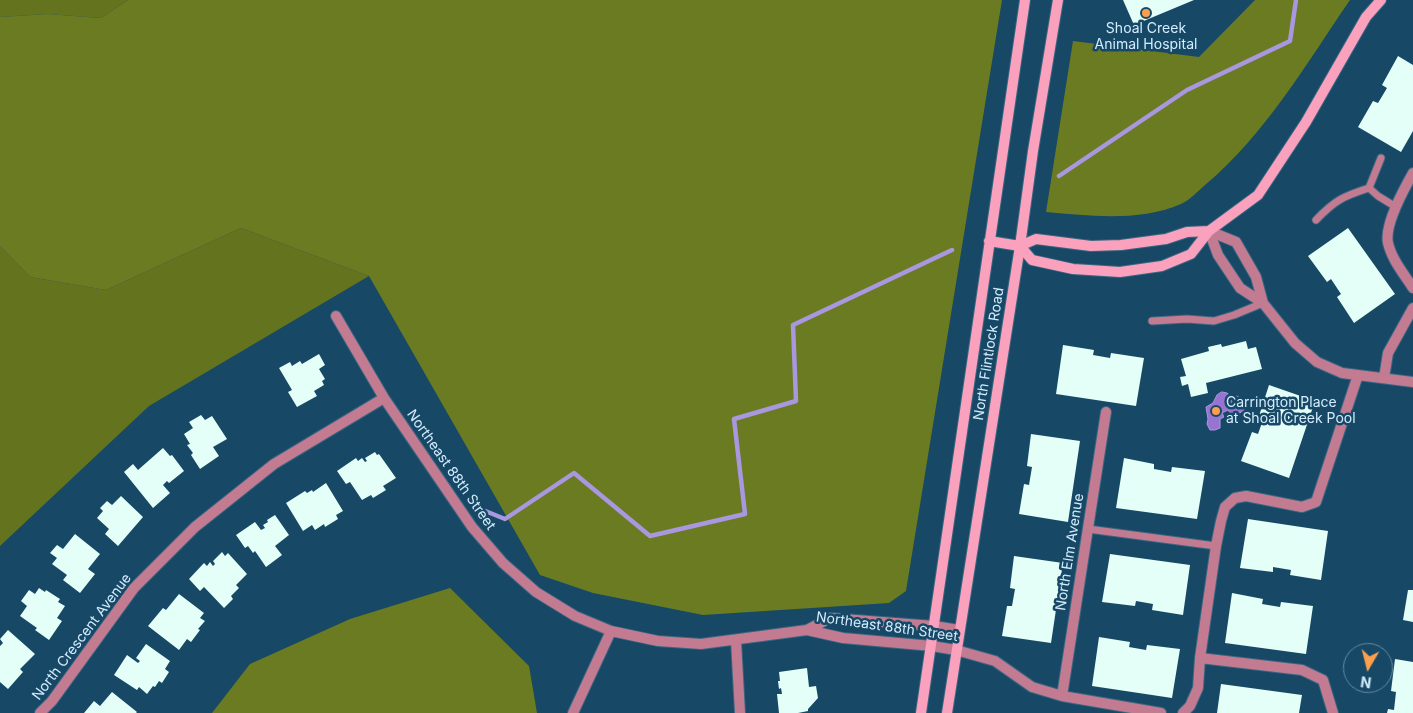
<!DOCTYPE html>
<style>
body{margin:0}
#map{position:relative;width:1413px;height:713px;overflow:hidden;background:#174866;font-family:Inter,sans-serif}
canvas{display:block}
.north{position:absolute;left:1343px;top:643px;width:50px;height:50px;box-sizing:border-box;background:#174866;border:1px solid #628aa3;border-radius:50%;rotate:188deg;font-size:14px;font-weight:700;line-height:20px;text-align:center;color:#d3ecfe}
.north::after{content:'';display:block;margin:auto;width:18px;height:22px;background:#fa9f4e;clip-path:polygon(50% 0,100% 100%,50% 72%,0 100%)}
</style>
<div id="map">
<canvas width="1413" height="713"></canvas>
<div class="north">N</div>
</div>
<script>
const context = document.querySelector('canvas').getContext('2d');
context.lineJoin = 'round';
function fill(path, color) { context.fillStyle = color; context.fill(path, 'evenodd'); }
function trace(path, color, width, dash) { context.strokeStyle = color; context.lineWidth = width; context.lineCap = dash ? 'butt' : 'round'; context.setLineDash(dash || []); context.stroke(path); }
function label(font, color, halo, rows, align = 'center') {
  context.font = font + ' Inter,sans-serif'; context.lineWidth = 5; context.setLineDash([]); context.textBaseline = 'middle'; context.strokeStyle = halo; context.fillStyle = color; for (const [text, x, y, turn = 0] of rows) {
    context.save(); context.translate(x, y); context.rotate((+turn || 0) * Math.PI / 180); context.textAlign = isNaN(turn) ? turn : align; if (halo) context.strokeText(text, 0, 0); context.fillText(text, 0, 0); context.restore();
  }
}
fill(new Path2D(`
 M0,0H128L101,18L48,14L0,17Z
 M241,228L369,276L149,406L0,546V246L30,277L106,290Z`), '#64731e');
fill(new Path2D(`
 M128,0H1002L906,591L889,603L703,615L593,593L540,575L369,276L241,228L106,290L30,277L0,246V17L48,14L101,18Z
 M1255,0H1350C1306,64 1265,135 1205,185C1198,191 1190,200 1181,204C1139,222 1091,216 1046,212L1073,41L1199,57Z
 M450,588L529,666L537,713H212L250,664L350,619Z`), '#6b7b22');
const water = new Path2D(`
 M1222,392L1227,393L1232,397L1237,396L1243,400L1244,410L1237,415L1231,414L1228,410L1222,413L1224,417L1220,419V428L1215,430H1210L1207,424L1208,419L1206,407L1213,403L1217,395Z`);
fill(water, '#9773d2');
trace(water, '#a997df', 1);
trace(new Path2D(`
 M1059,176L1187,90L1290,41L1296,0
 M473,506L505,519L574,473L650,536L745,514L734,419L796,401L793,325L952,250`), '#a997df', 4.5);
fill(new Path2D(`
 M1123,0H1194L1134,25Z
 M1398,56L1413,65V131L1401,152L1358,127L1373,101L1378,103L1387,88L1382,85Z
 M1348,228L1395,294L1354,323L1337,297L1341,294L1331,279L1327,282L1308,256Z
 M1246,341L1248,349L1256,347L1262,369L1206,383L1208,393L1191,397L1188,384L1182,386L1180,377L1186,376L1181,359L1209,351L1208,347L1221,344L1222,347Z
 M1063,345L1094,350L1093,355L1110,358L1111,353L1144,358L1136,406L1056,394Z
 M319,354L325,365L319,369L325,379L322,381L324,385L314,391L317,396L297,407L288,392L292,390L279,368L290,362L292,366L300,361L302,364Z
 M1269,385L1315,401L1289,478L1241,461L1252,432L1258,434L1264,417L1259,416Z
 M201,415L205,420L212,416L227,439L213,447L219,456L200,469L191,455L193,453L187,445L190,444L184,434L193,428L189,422Z
 M1031,434L1080,441L1068,522L1019,514L1024,484L1029,485L1032,467L1027,466Z
 M163,448L170,456L172,455L184,471L169,483L167,481L163,485L170,493L153,508L124,472L133,464L138,470Z
 M375,452L377,455L379,454L396,478L383,486L386,490L373,498L371,495L362,500L350,482L346,484L337,471L356,458L358,461L362,458L365,462L367,461L365,458Z
 M1124,458L1154,464V469L1171,472L1172,467L1205,471L1197,519L1116,508Z
 M326,483L343,511L336,515L338,519L325,527L324,524L315,530L312,525L303,531L286,503L305,491L307,493L312,490L313,492Z
 M121,496L143,517L118,546L105,534L109,529L97,518L103,511L100,508L107,501L112,505Z
 M275,515L289,535L275,546L282,555L266,567L255,551L253,553L248,546L245,548L236,535L255,522L261,530L265,528L263,525L268,522L267,520Z
 M1248,519L1328,531L1321,580L1290,575L1291,570L1273,567V572L1240,568Z
 M75,534L100,554L88,569L95,574L80,593L63,580L67,575L52,564L57,558L50,553L57,545L63,549Z
 M222,552L225,556L228,553L247,574L236,585L239,588L231,596L233,599L224,608L204,587L200,591L189,579L204,563L207,566L210,562L213,566L215,564L213,561Z
 M1110,554L1190,565L1183,615L1152,610L1153,604L1136,601L1135,606L1102,602Z
 M1014,556L1063,563L1051,643L1002,636L1007,606H1012L1015,589L1010,588Z
 M39,588L45,592L46,590L60,599L58,602L65,606L57,618L62,621L49,640L35,630L37,628L20,616L27,606L21,601L29,590L35,594Z
 M1408,590H1413V622L1403,620Z
 M1232,593L1263,599L1262,604L1280,607L1281,602L1313,606L1306,654L1225,643Z
 M179,594L204,613L200,618L205,621L198,629L200,630L191,642L187,639L179,650L148,626L163,608L166,610Z
 M8,630L35,654L20,669L23,672L8,689L0,682V646L3,643L0,639Z
 M1099,637L1130,642L1129,647L1146,650L1147,645L1180,649L1172,698L1092,686Z
 M146,644L170,661L165,669L169,672L162,683L159,681L155,687L153,686L147,694L139,687L137,690L114,675L127,655L138,663L140,661L136,658Z
 M1395,659L1413,662V713H1387L1388,709L1394,710L1396,692L1391,691Z
 M807,668L809,687L816,686L818,698L808,709V711L798,713H779L777,694H782L781,688L779,689L778,681H780L779,672Z
 M1221,684L1302,695L1299,713H1217Z
 M112,692L137,712L136,713H84L94,701L100,706Z`), '#e4fef8');
const lane = new Path2D(`
 M1381,158L1369,188L1378,196L1396,207
 M1316,220C1335,200 1344,196 1369,188
 M1152,321L1187,319L1214,321L1234,315L1263,303
 M1088,529L1216,546`);
const street = new Path2D(`
 M1413,173C1404,189 1384,225 1388,243C1392,260 1404,274 1413,288
 M1209,231L1218,255L1240,288L1263,303L1295,343L1317,362L1342,373L1413,382
 M1209,231L1236,242L1256,277L1263,303
 M336,316L384,398L472,527L503,563L536,592L575,616L611,631L658,641L701,644L807,630L830,618L934,626L959,630
 M1384,378L1388,353L1413,308
 M807,630L843,638L932,646L956,650L995,661L1032,687L1062,696L1161,713
 M736,641L740,713
 M1200,658L1302,670L1323,680L1333,713
 M1062,696L1106,412
 M40,713L52,701L134,588L195,527L274,464L384,398
 M573,713L611,631
 M1183,713L1190,706L1198,688L1200,658L1216,546L1221,521L1225,507L1235,498L1246,496L1302,507L1316,502L1358,375`);
const secondary = new Path2D(`
 M989,241L1020,246L1036,239L1091,246L1121,245L1166,239L1187,232L1209,231
 M1020,246L1032,260L1073,269L1120,272L1162,266L1191,254L1209,231L1258,195L1306,122L1366,17L1381,0
 M921,713L1025,0
 M947,713L1020,246L1033,151L1058,0`);
trace(lane, '#396681', 9);
trace(street, '#396681', 12);
trace(secondary, '#396681', 12);
trace(lane, '#c27b91', 7);
trace(street, '#c27b91', 10);
trace(secondary, '#faa1bd', 10);
for (const [x, y, r, color] of [
 [1146,13,5,"#fa9f4e"],
 [1216,411,5,"#fa9f4e"]
]) { const dot = new Path2D(); dot.arc(x, y, r, 0, 2 * Math.PI); context.fillStyle = color; context.fill(dot); trace(dot, '#174866', 2); }
label('14px', '#d3ecfe', '#174866', [
 ["Shoal Creek",1146,29],
 ["Animal Hospital",1146,45],
 ["Carrington Place",1226,403,"left"],
 ["at Shoal Creek Pool",1226,419,"left"]
]);
label('14px', '#d3ecfe', '#174866', [
 ["North Flintlock Road",989,354,-81],
 ["Northeast 88th Street",451,470,55],
 ["North Elm Avenue",1070,552,-81],
 ["Northeast 88th Street",887,627,8],
 ["North Crescent Avenue",82,637,-53]
]);
</script>
